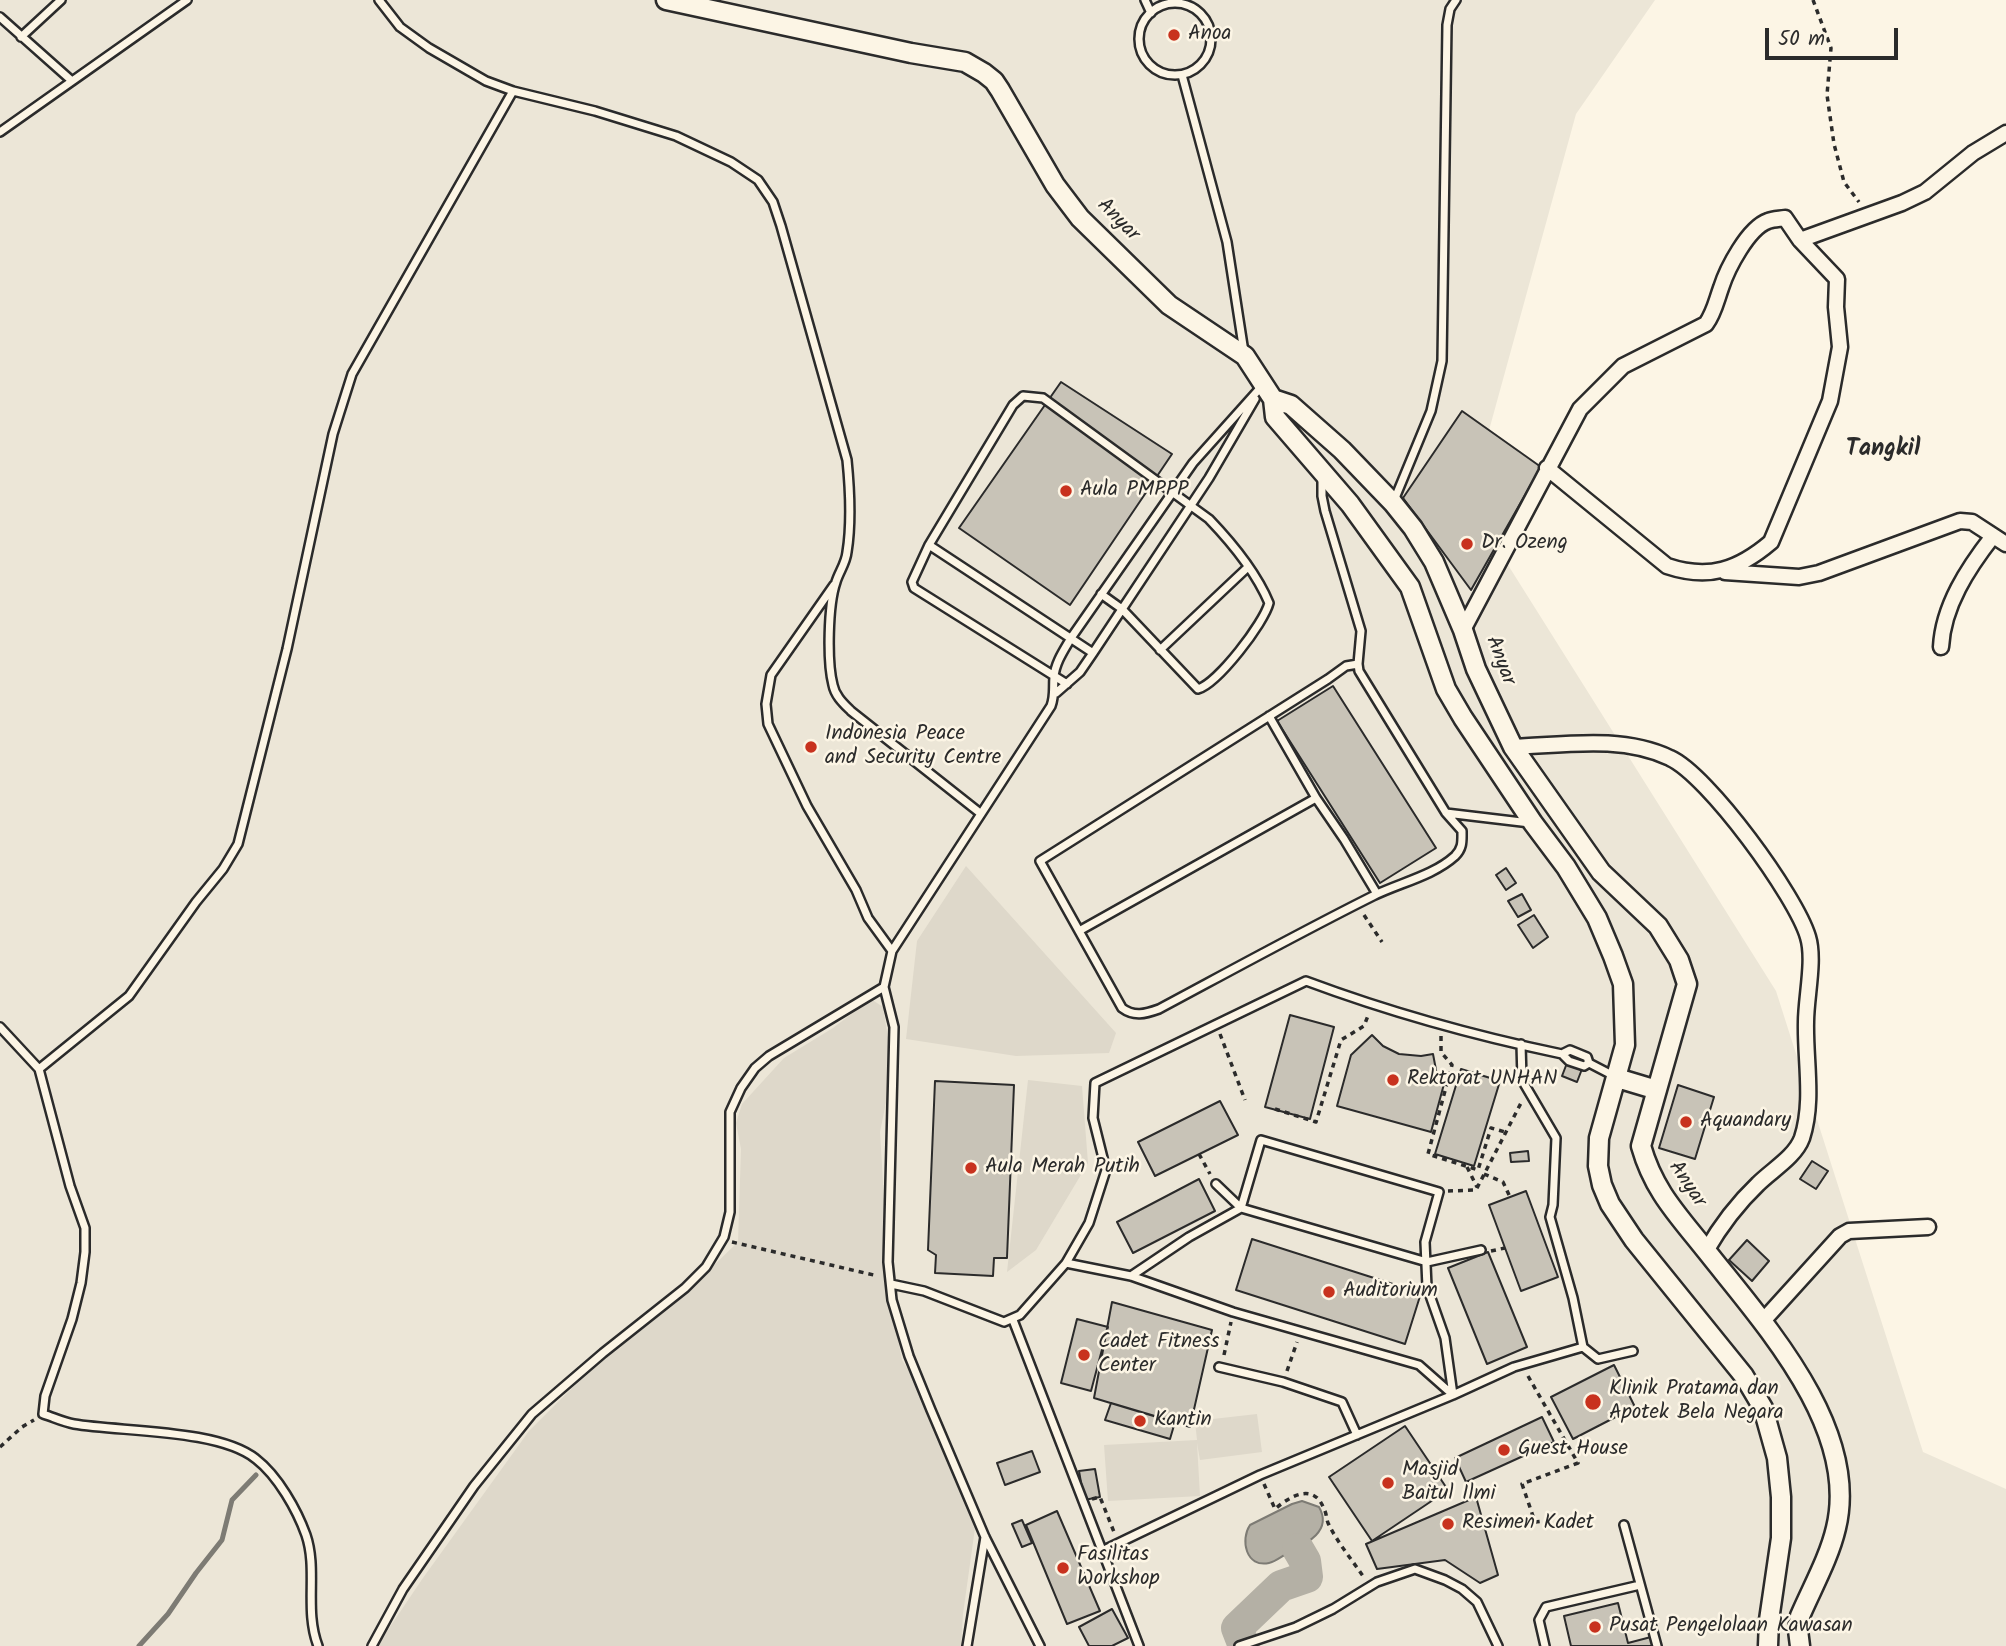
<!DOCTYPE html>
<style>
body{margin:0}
#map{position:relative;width:2006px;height:1646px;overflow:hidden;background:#fcf5e5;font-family:Kalam,sans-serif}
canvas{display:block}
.scale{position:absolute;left:1765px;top:28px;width:133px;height:32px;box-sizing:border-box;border:4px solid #2b2b2b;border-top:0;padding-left:9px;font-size:21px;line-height:24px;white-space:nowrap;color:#2b2b2b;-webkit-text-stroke:5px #fcf5e5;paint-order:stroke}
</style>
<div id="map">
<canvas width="2006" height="1646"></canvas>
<div class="scale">50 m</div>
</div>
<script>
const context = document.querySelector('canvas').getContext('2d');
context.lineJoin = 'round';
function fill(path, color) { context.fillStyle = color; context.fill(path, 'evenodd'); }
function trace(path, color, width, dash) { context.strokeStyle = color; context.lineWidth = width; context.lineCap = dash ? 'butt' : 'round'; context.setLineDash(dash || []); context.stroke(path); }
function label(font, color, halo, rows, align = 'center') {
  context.font = font + ' Kalam,sans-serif'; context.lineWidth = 5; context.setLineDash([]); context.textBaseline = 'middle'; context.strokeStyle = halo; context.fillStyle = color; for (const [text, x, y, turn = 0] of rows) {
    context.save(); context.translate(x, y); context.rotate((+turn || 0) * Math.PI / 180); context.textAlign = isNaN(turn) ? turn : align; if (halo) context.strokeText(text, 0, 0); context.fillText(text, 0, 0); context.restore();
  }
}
fill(new Path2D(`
 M0,0H1655L1576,114L1469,503L1776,991L1923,1452L2006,1489V1646H0Z`), '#ece6d7');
fill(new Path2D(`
 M966,866L1116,1033L1109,1053L1016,1056L906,1039L917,941Z
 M871,999L883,1007L893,1068L880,1132L890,1299L902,1360L914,1379L975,1528L963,1614L961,1646H377L423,1578L529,1431L624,1336L673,1305L738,1242L741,1149L736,1123L742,1104L784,1058L833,1028Z
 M1028,1080L1082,1086L1088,1163L1036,1250L1007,1272Z
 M1257,1414L1262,1452L1200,1460L1197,1443L1200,1496L1108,1501L1104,1445L1197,1440L1195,1421Z`), '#ded8ca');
const water = new Path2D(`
 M1302,1501L1319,1507C1333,1531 1306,1544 1288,1553C1282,1556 1275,1562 1269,1563C1246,1568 1240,1540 1250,1525L1292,1504Z`);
fill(water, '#b4b0a5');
trace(water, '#7d7b74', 2);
trace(new Path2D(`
 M139,1646L168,1614L196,1573L222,1540L232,1500L256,1475`), '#7d7b74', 5);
trace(new Path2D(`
 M1244,1646L1237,1628L1281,1586L1307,1577L1305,1561L1298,1549`), '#b4b0a5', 32);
const building = new Path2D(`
 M1061,382L1172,454L1070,605L959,528Z
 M1462,411L1541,467L1471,590L1403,498Z
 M1333,686L1436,848L1380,883L1277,721Z
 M1506,868L1516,883L1506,890L1496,875Z
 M1522,894L1531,910L1518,917L1508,901Z
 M1534,915L1548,937L1533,948L1518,925Z
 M1290,1015L1334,1027L1310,1119L1265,1107Z
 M1372,1035L1383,1046L1399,1054L1421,1056L1433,1054L1437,1075L1444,1084L1431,1132L1337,1106L1351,1055Z
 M1567,1063L1582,1069L1577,1082L1562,1076Z
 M1461,1069L1500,1081L1474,1166L1435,1154Z
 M935,1081L1014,1085L1007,1258H994L993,1276L935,1273L936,1255L928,1250Z
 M1678,1085L1714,1097L1695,1159L1659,1148Z
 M1220,1101L1238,1135L1155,1176L1138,1142Z
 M1528,1151L1529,1161L1511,1162L1510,1153Z
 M1812,1161L1828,1171L1816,1189L1800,1179Z
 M1199,1179L1215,1211L1133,1253L1117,1222Z
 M1526,1191L1558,1277L1521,1291L1489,1205Z
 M1252,1239L1421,1293L1405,1344L1236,1290Z
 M1747,1240L1769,1261L1752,1281L1729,1260Z
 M1488,1252L1527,1347L1487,1364L1448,1268Z
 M1112,1302L1212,1330L1190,1427L1094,1398Z
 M1077,1319L1108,1327L1091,1391L1061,1383Z
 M1614,1365L1635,1407L1573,1439L1551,1397Z
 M1111,1403L1175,1422L1170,1439L1105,1420Z
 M1542,1417L1554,1442L1466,1482L1455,1458Z
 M1405,1426L1448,1490L1372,1541L1329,1477Z
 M1032,1451L1040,1472L1005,1485L997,1463Z
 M1095,1469L1100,1497L1084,1500L1079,1471Z
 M1476,1497L1498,1575L1480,1583L1445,1560L1377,1569L1366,1544Z
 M1057,1511L1100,1611L1067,1624L1026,1525Z
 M1022,1520L1032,1543L1022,1547L1012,1524Z
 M1618,1603L1628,1643L1651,1637L1653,1646H1571L1564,1616Z
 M1112,1609L1128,1638L1112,1646H1089L1079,1627Z`);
fill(building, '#c8c3b7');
trace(building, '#2b2b2b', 2);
const service = new Path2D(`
 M379,0L400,27L429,48L486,81L513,91L595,111L676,136L731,162L758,180L773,202L781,226L847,460C850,490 852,521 847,552C846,563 839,572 836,582C828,605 827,662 833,685C835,696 844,704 851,711L980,813
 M1145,0L1151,13
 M1139 39a36 36 0 1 1 72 0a36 36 0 1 1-72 0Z
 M0,17L72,81
 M21,37L61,0
 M1182,75L1227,242L1244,352
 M0,132L187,0
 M1322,476V496L1325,511L1361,631L1358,664L1346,666L1328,679L1040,861L1122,1008C1134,1017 1145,1014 1159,1009C1230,971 1301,932 1373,896C1399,883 1433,876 1455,856C1463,848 1462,841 1462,831L1446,813
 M1393,503L1431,411L1442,361L1447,25L1450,9L1456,0
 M929,545L912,582L914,588L1067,684
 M834,585L771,675L766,704L768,724L807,806L856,890L868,918L892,951
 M1160,650L1248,567
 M1093,653L929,545L1013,405L1023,396L1043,398L1209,519C1232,543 1256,572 1269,603C1264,623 1218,683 1198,689L1122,609L1101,594
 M1358,664L1359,671L1446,813L1530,823
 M1056,693L1080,672L1093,653L1209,478L1255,399
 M1269,716L1316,798L1344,839L1377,894
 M1079,931L1316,798
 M0,1027L39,1069L70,1186L85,1228V1252L81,1283L72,1319L45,1396L43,1414C53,1417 63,1422 74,1424C122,1432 219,1429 256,1459C278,1476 297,1510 306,1535C318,1570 304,1610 318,1646
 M1521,1044L1522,1080L1556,1138L1553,1205L1550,1217L1573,1298L1583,1347L1598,1359L1633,1351
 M1562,1054L1569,1061L1584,1066L1589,1063
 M39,1069L129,996L196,902L223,869L238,844L287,649L333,434L352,374L513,91
 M1216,1184L1241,1208L1427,1262L1481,1250
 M1066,1263L1131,1276L1233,1312L1419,1365L1453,1395
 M1131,1276L1189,1237L1241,1208L1261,1140L1439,1192L1425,1242L1427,1287L1445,1338L1453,1395
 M891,1284L924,1291L1004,1322L1020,1315L1066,1263L1089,1223L1106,1170L1093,1118L1095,1083L1306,981C1389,1012 1476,1036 1562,1054L1570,1050L1587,1057L1589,1063L1614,1076
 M1013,1320L1139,1646
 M1219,1367L1283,1382L1342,1402L1357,1435
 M1624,1525L1657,1646
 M1102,1551L1260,1475L1453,1395L1514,1367L1583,1347
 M372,1646L403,1589L474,1486L532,1414L603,1353L685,1288L706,1267L724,1237L730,1212V1112L741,1088L755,1068L769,1056L884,987
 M967,1646L985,1537
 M1040,1646L985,1537L931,1410L909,1356L892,1300L888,1262L894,1027L884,987L892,951L1051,706C1055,695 1053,688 1054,677C1055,663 1064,650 1071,638L1193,463L1262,386
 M1239,1646L1296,1627L1333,1609L1377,1582L1415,1569L1445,1580L1462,1589L1477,1602L1498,1646
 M1545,1646L1539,1620L1546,1607L1640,1585`);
const minor = new Path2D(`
 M1800,240L1902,203L1925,192L1973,153L2006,133
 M1725,572L1799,577L1819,573L1960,521L1972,522L2006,544
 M1463,630L1580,409L1623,366L1706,324C1714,313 1716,302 1721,288C1727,269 1748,228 1768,221C1773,219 1779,219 1785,218L1800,240L1837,279L1836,307L1840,347L1830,401L1771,542C1738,570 1709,580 1667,566L1547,468
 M1941,647C1943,606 1968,568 1993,536
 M1513,747C1564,745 1622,735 1670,758C1708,775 1796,896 1808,937C1815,960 1806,997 1806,1022C1805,1060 1814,1101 1802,1138C1795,1157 1772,1170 1758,1184C1737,1204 1721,1225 1706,1251
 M1762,1322L1840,1236L1849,1231L1928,1227`);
const tertiary = new Path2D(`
 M666,0L911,53L965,62L984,73L994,81L1000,90L1055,185L1080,218L1169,305L1245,356L1273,399L1291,405L1342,450L1393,503L1413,528L1434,562L1463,630L1476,669L1513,747L1601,872L1658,926L1679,960L1687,984L1641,1146C1654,1192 1679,1216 1708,1253C1765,1325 1860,1429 1836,1528C1829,1558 1812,1588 1800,1616L1798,1630L1800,1646
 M1273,399L1275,417L1350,504L1410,587L1446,689L1463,718L1533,823L1566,867L1597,918L1613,956L1623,984L1625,1045L1599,1138L1598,1166L1602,1185L1610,1204L1634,1240L1744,1376L1763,1408L1777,1458L1781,1497V1538L1769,1620L1768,1646
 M1617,1078L1657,1090`);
trace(service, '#2b2b2b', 12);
trace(minor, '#2b2b2b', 19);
trace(tertiary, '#2b2b2b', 23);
trace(new Path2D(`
 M1813,0L1831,48L1827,95L1834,144L1844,182L1859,202
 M1364,915L1382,942
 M1220,1034L1245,1100
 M1441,1036V1052L1452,1065L1428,1154L1478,1170L1491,1128L1505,1132
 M1275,1109L1316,1122L1341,1040L1364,1026L1369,1013
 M1199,1154L1210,1174
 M1467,1167L1477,1187
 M1484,1174L1503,1182L1510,1197
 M1448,1191L1476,1190L1521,1103
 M732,1242L878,1276
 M1491,1251L1505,1248
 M1224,1355L1231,1322
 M1287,1371L1297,1342
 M1528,1376L1578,1463L1522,1484L1535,1522L1552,1520
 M0,1447L22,1427L34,1420
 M1264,1484L1275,1509C1290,1496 1314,1482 1324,1509C1327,1514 1326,1520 1329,1525C1338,1543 1352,1560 1363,1576
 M1092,1499L1100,1497L1114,1532`), '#2b2b2b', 3.5, [5, 5]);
trace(service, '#fcf5e5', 7);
trace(minor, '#fcf5e5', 14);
trace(tertiary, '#fcf5e5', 18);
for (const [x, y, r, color] of [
 [1174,35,7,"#c8321e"],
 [1066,491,7,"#c8321e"],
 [1467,544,7,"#c8321e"],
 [811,747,7,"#c8321e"],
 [1393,1080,7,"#c8321e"],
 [1686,1122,7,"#c8321e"],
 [971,1168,7,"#c8321e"],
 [1329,1292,7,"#c8321e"],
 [1084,1355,7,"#c8321e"],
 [1593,1402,9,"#c8321e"],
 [1140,1421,7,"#c8321e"],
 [1504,1450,7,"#c8321e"],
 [1388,1483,7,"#c8321e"],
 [1448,1524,7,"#c8321e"],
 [1063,1568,7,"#c8321e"],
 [1595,1627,7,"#c8321e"]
]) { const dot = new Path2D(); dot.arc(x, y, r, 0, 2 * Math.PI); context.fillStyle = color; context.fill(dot); trace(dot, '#fcf5e5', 2.5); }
label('21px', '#2b2b2b', '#fcf5e5', [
 ["Anoa",1188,35],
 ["Aula PMPPP",1080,491],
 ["Dr. Ozeng",1481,544],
 ["Indonesia Peace",825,735],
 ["and Security Centre",825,759],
 ["Rektorat UNHAN",1407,1080],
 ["Aquandary",1700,1122],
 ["Aula Merah Putih",985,1168],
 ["Auditorium",1343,1292],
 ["Cadet Fitness",1098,1343],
 ["Center",1098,1367],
 ["Klinik Pratama dan",1609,1390],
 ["Apotek Bela Negara",1609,1414],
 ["Kantin",1154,1421],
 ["Guest House",1518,1450],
 ["Masjid",1402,1471],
 ["Baitul Ilmi",1402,1495],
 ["Resimen Kadet",1462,1524],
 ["Fasilitas",1077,1556],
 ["Workshop",1077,1580],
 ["Pusat Pengelolaan Kawasan",1609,1627]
], 'left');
label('21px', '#2b2b2b', '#fcf5e5', [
 ["Anyar",1117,221,45],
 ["Anyar",1499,661,69],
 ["Anyar",1686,1185,56]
]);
label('bold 24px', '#2b2b2b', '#fcf5e5', [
 ["Tangkil",1883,451]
]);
</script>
